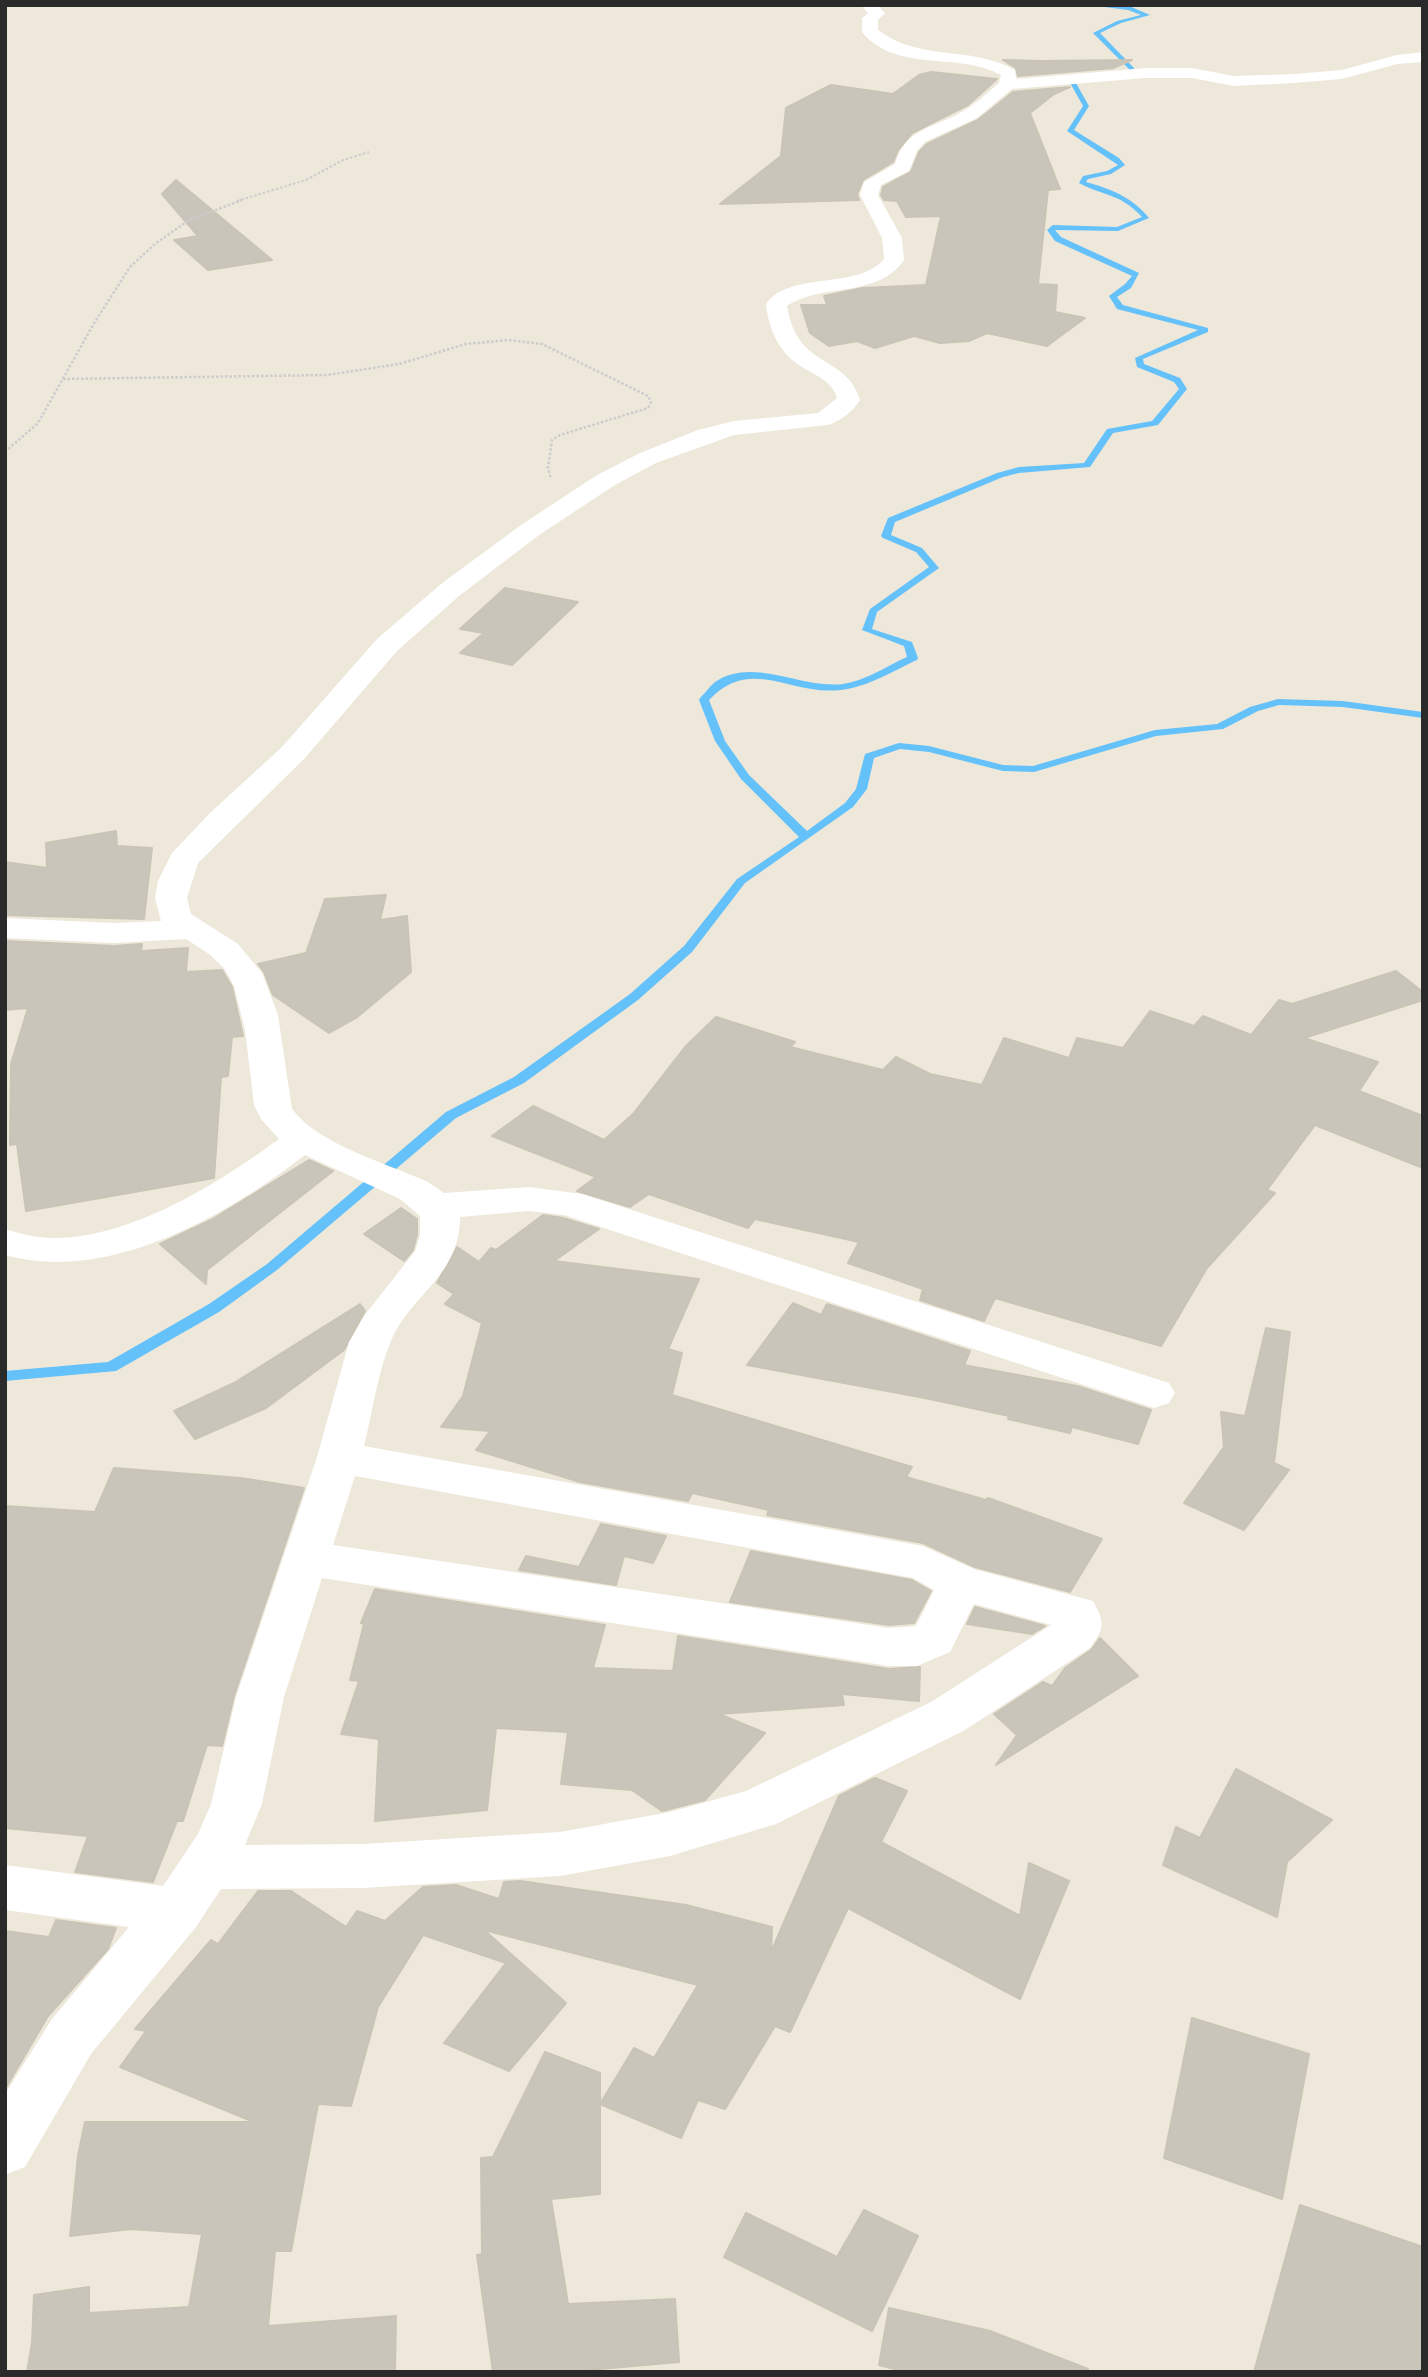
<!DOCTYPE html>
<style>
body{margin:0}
#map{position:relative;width:1428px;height:2377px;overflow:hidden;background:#eee8db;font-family:Helvetica,sans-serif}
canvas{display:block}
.frame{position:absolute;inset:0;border:7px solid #2a2a2a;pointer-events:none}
</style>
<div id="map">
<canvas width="1428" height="2377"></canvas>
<div class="frame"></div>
</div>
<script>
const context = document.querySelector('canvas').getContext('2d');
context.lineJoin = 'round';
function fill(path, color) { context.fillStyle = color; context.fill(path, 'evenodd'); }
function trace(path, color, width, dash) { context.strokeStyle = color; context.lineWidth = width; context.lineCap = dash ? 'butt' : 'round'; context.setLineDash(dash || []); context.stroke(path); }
fill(new Path2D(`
 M1089,5L1129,6L1150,15L1121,23L1100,33L1134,68V76L1118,79V77L1129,74V69L1093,33L1117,21L1141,15L1128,10Z
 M1072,79L1089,80L1076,83L1089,106L1074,130L1119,158L1125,165L1111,174L1088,179L1086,182C1111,189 1132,197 1149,218L1118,231L1055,230L1061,237L1139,273L1131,288L1117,297L1123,305L1208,328V332L1143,359L1144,364L1180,378L1187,389L1158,425L1113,433L1090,467L1019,473L1003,477L895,522L891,535L922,548L939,568L877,612L872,629L912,642L918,658L917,660C893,671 868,687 841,690C790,696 751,655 709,700L725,741L749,775L807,831L845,803L856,789L865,754L899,743L929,746L1003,765L1033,766L1155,730L1217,724L1250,707L1278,699L1343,701L1423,712V718L1343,707L1279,705L1258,711L1223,729L1156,736L1034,772L1003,771L929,752L900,749L874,758L867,789L853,807L745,883L692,952L638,1000L524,1083L456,1118L277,1270L219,1312L116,1371L5,1381V1371L108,1362L209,1304L267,1264L446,1112L514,1077L630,994L684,946L737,879L799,837L741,779L715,741L699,700L700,698C705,693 710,686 715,682C753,656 801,689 843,684C865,681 887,666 907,657L904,646L862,630L870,609L929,567L916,552L883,538L881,536L888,518L997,473L1019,467L1084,463L1107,429L1152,421L1179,389L1174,382L1137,367L1135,358L1198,330L1117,309L1109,296L1125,284L1132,276L1055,241L1047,230L1053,225L1117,227L1142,217C1120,193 1103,196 1079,183L1083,176L1107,171L1118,165L1067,131L1083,106L1069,81Z`), '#65c1f9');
const building = new Path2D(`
 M1003,60L1041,61L1132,60L1113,68L1018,76L1016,68Z
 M931,72L997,79L968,105L912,133L898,150L893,162L863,180L857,194L859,200L720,204L781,156L786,108L831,85L893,94L919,75Z
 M1070,87L1054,94L1030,113L1060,189L1048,190L1038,284L1057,285L1055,312L1085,318L1047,346L987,333L969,341L940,343L914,336L875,348L857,341L829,346L810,333L801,305H827L824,296L863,288L926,285L941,216L906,217L897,201L884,200L881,195L883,187L911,172L919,152L927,144L978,120L1013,92Z
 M176,180L272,260L208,270L174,240L198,236L162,194Z
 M505,588L578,602L512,665L460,653L484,633L460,629Z
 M116,831L117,846L152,848L144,919L5,915V862L47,868L46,843Z
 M386,895L380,920L407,916L411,972L356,1018L329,1033L273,995L264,972L258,964L306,953L325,899Z
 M5,941L114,946L142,944L141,951L188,948L186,972L222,970L232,987L243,1036L232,1037L228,1076L221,1077L214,1178L26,1211L17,1144L10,1145L11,1064L28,1008L5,1010Z
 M1396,971L1423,992V1000L1304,1038L1378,1062L1359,1091L1423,1116V1168L1315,1125L1267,1190L1275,1193L1207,1268L1161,1346L995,1298L984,1321L920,1300L923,1289L848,1263L859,1242L755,1219L748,1228L649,1194L630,1207L577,1191L596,1177L492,1136L533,1106L604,1140L633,1114L685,1047L716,1017L795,1042L790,1047L883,1070L896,1057L930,1074L982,1085L1004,1038L1069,1058L1077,1038L1123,1048L1150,1011L1194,1026L1203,1016L1251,1035L1279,1000L1292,1004Z
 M309,1160L333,1171L207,1270L206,1284L160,1244L211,1220Z
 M401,1208L417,1219V1235L413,1250L404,1261L364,1234Z
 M543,1215L563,1218L599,1229L554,1261L699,1279L668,1349L682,1353L672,1395L912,1467L906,1477L986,1500L988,1498L1102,1539L1070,1592L975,1567L923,1543L767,1515L769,1510L692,1493L688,1501L580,1482L476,1450L490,1431L441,1427L463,1396L482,1323L445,1304L454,1294L437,1283L457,1247L479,1262L491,1248L496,1250Z
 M793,1303L821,1315L827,1304L970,1351L964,1365L1077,1386L1151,1410L1138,1444L1072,1427L1070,1433L1008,1419L1009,1416L925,1398L747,1365Z
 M360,1304L365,1311L344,1350L266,1408L195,1439L174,1411L234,1383Z
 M1266,1328L1290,1332L1274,1463L1289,1470L1244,1530L1184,1503L1224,1447L1221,1412L1245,1416Z
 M114,1468L241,1478L304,1488L234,1696L222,1746L207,1745L183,1821H177L153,1882L75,1872L88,1836L5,1828V1506L95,1512Z
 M601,1524L666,1536L653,1563L624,1556L616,1585L519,1570L526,1556L579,1567Z
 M751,1551L912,1580L931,1591L914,1623L889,1625L730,1602Z
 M375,1589L605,1625L593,1668L673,1671L678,1636L889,1669L920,1667L919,1701L842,1694L844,1705L719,1714L765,1733L705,1800L662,1811L632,1790L561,1784L568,1732L496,1728L487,1810L375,1821L379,1739L341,1734L359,1681L350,1680L364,1624L361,1623Z
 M975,1607L1045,1626L1032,1634L967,1624Z
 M1100,1638L1138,1676L996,1765L1017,1735L994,1714L1043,1682L1052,1686L1065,1668L1091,1650Z
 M1236,1769L1332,1820L1287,1862L1277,1917L1163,1865L1176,1827L1200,1838Z
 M875,1778L907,1791L881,1842L1020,1916L1029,1863L1069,1881L1020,1999L848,1908L790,2032L775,2026L725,2109L698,2100L681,2138L600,2104L634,2048L654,2058L698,1985L484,1930L566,2003L509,2071L444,2043L506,1963L423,1935L378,2007L351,2106L318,2104L291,2251H275L268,2326L396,2316L395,2372H27L32,2343L34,2295L89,2287V2313L189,2307L202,2234L131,2229L70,2236L78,2156L85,2122H254L120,2067L146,2031L135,2029L211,1940L218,1944L258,1891H291L346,1927L357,1911L385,1921L423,1887L456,1885L499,1899L504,1882L520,1881L686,1905L772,1927L771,1952L839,1796Z
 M56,1920L116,1928L108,1949L48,2016L5,2089V1931L49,1937Z
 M1192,2018L1309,2054L1282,2199L1164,2158Z
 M545,2052L600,2073V2194L551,2199L568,2304L675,2299L679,2362L566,2372H493L477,2255L482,2254L481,2158L493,2157Z
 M1300,2205L1423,2247V2372H1254Z
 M864,2210L918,2236L872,2331L724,2257L746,2213L837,2257Z
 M889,2308L990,2331L1088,2369L1087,2372H906L879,2365Z`);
fill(building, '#c9c5bb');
trace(building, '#c9c4b5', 2);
trace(new Path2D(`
 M237,201L306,180L343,160L369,152`), '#ccc', 2, [2.5, 2]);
trace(new Path2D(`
 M63,379L327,375L399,364L466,344L509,340L542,344L648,396L651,402L648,408L560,435L552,440L548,468L551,479
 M5,452L38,423L93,325L130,267L155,244L189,220L242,200
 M5,514V524`), '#ccc', 2.5, [2.5, 2]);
fill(new Path2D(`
 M861,5H877L885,13L878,20V30C921,62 970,45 1015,70L1016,79L1146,68H1192L1234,76L1294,74L1342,70L1397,55L1423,52V62L1397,64L1342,79L1294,83L1234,86L1192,78H1146L1012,89L977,118L925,142L917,151L909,171L881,185L878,195L902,238L904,260C877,299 823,282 787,306C797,370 847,354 860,400C853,411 841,421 828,425L734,435L656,463L615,485L539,535L459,596L397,651L304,759L198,863L187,898L191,914L238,944L262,973L278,1015L292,1109C319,1145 387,1163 428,1182L444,1193L529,1187L582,1194L1169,1383L1175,1393L1169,1403L1154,1408L564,1215L529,1211L460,1217C460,1276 411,1294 391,1341C377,1374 373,1411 364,1446L923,1546L974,1569L1093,1601C1105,1622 1105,1628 1090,1648L965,1730L776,1824L670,1856L560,1876L363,1888L221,1889L196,1927L91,2054L25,2167L5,2175V2094L52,2019L129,1927L5,1910V1865L163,1886L198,1834L211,1804L236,1697L317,1457L349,1342L364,1316L415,1251L420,1235V1216L400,1199L305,1155C226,1216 108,1284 5,1255V1229C21,1234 37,1238 53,1238C130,1239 219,1183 279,1139L261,1119L254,1105L245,1030L234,986L224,968L209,954L186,939L114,943L5,938V918L114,923L161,921L155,898L158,881L172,853L211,812L282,747L377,639L441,584L521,525L597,475L640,453L698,430L734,421L818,413L837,398C832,379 811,374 796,363C777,349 768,326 766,304C790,270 857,291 884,259L882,238L860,195L864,182L895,164C906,126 935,129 965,110C977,103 988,92 999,83L1001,75C958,51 897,74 862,32V18L868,13ZM355,1476L913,1578L934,1590L916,1626L889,1628L333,1545ZM322,1578L889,1666H917L950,1652L974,1604L1051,1625L931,1702L746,1791L670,1812L560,1832L363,1844L245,1845L262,1804L284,1697Z`), '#fff');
</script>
